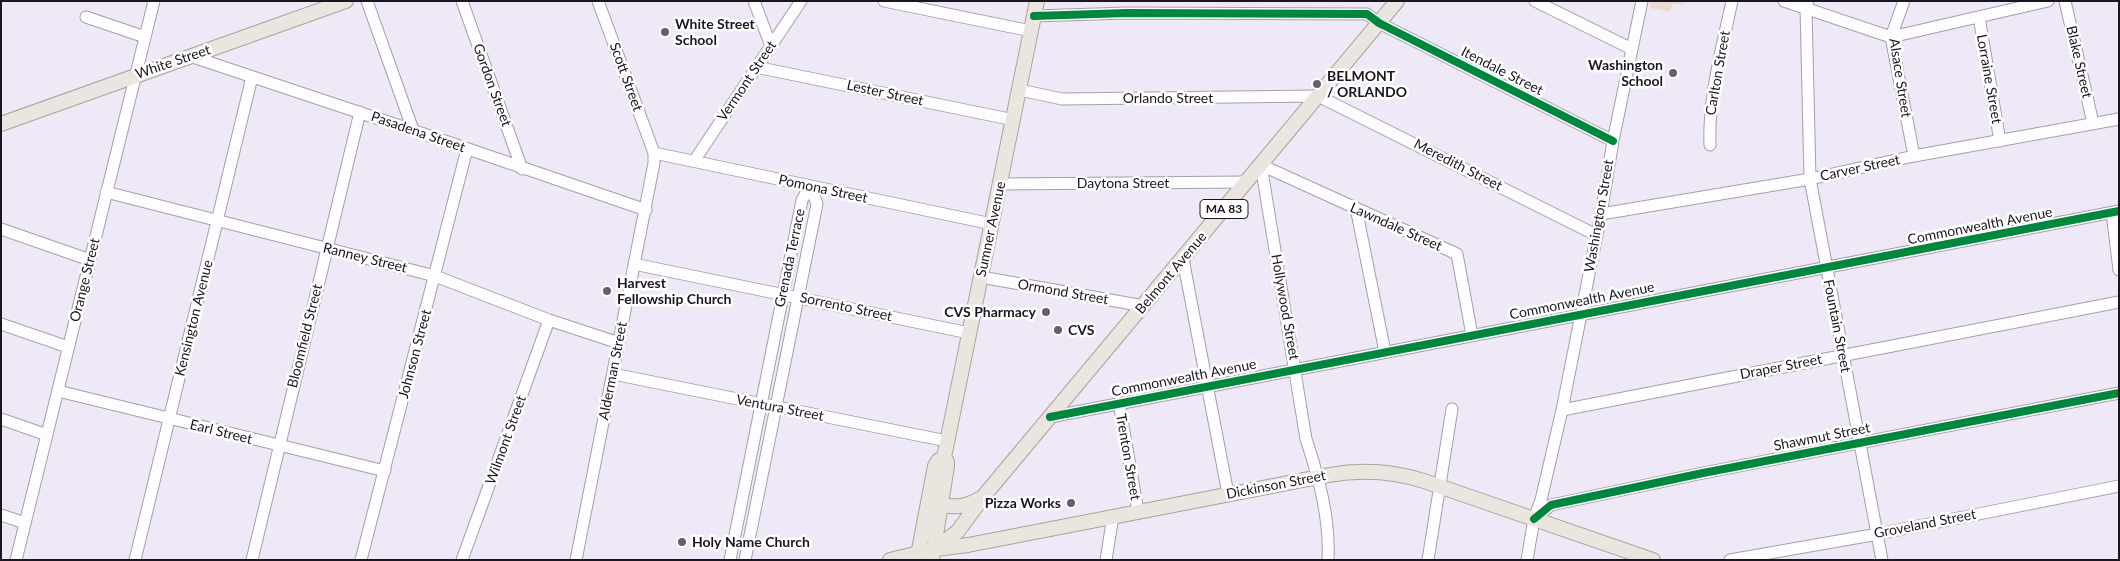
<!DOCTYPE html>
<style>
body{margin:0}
#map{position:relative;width:2120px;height:561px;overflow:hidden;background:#efe8f7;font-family:Lato,sans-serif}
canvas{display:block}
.frame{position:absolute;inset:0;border:2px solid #1b1521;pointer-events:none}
</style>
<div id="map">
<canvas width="2120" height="561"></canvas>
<div class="frame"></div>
</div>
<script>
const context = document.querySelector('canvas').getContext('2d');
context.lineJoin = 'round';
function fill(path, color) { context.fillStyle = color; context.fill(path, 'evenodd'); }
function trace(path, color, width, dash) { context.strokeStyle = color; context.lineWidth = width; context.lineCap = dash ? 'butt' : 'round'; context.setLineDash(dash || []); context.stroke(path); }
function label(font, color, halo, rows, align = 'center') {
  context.font = font + ' Lato,sans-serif'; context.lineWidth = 5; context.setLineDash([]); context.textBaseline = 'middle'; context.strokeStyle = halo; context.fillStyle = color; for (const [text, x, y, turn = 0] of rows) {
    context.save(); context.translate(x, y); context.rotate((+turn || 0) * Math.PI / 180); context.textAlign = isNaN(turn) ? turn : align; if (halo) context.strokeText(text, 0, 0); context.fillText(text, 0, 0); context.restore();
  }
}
fill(new Path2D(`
 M1651,1H1684V5L1672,4L1670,12L1650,8Z`), '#ebdccf');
const minor = new Path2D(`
 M367,1L413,130
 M462,1L522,169
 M754,1L771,46
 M884,1L1031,31
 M1535,1L1632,49
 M1784,1L1891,37L2048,1
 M1808,1L1806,8L1810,179L1882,560
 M1904,1L1891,37L1914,156
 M2065,1L2093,123
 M1034,16L1127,13L1367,14L1379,23L1613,141
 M86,17L145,37
 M1979,17L2000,141
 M190,56L445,141L646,210
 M756,67L1014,120
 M1020,90L1062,99L1318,96L1596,235
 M1710,145C1708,97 1722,49 1732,1
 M654,153L992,224
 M694,161L801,1
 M1261,165L1306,439C1319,478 1330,518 1328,560
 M1261,165L1457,254L1472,335
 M1000,184L1247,182
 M106,192L435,276L549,320L619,343
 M1356,208L1385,352
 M2112,213L2119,270
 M1601,214L1810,179L1914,156L2119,119
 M1,229L90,260
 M1183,259L1228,494
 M634,264L969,333
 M981,277L1144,306
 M1,324L68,347
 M613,374L947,441
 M58,391L385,471
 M1119,403L1138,511
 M1562,410L2119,302
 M1050,417L2119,211
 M1,419L47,435
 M1,515L25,523
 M1534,519L1551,505L1703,473L2119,393
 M16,560L154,1
 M135,560L252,77
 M252,560L360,112
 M361,560L467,149
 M462,560L549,320
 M576,560L654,163V153L598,1
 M730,560L802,200L810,186
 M745,560L817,204L810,186
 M1106,560L1113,516
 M1428,560L1452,409
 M1527,560L1534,519L1541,500L1562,410L1601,214L1613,141L1642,1
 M1730,560L1878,534L2119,486`);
const major = new Path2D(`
 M1,124L346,1
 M933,504C953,507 963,509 981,498
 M935,549L958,531L983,497L1397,1
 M890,560L935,549L968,545L1329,475C1362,469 1393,471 1424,481L1653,560
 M917,560L935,466L938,461L944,457
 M932,560L947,466V462L944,457L1037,1`);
trace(minor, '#a59fac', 13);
trace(major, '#aca29b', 16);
trace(minor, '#fdfcfe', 11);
trace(major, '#eae5df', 14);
trace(new Path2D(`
 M1034,16L1127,13L1367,14L1379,23L1613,141
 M1050,417L2119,211
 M1534,519L1551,505L1703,473L2119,393`), '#00873e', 8);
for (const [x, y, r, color] of [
 [665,32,5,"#655f6c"],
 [1673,73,5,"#655f6c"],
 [1317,84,5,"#655f6c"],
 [607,291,5,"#655f6c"],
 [1046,312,5,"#655f6c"],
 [1058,330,5,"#655f6c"],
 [1071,503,5,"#655f6c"],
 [682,542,5,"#655f6c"]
]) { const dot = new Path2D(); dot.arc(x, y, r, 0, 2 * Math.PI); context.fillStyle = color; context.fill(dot); trace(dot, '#fff', 2); }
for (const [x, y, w] of [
 [1224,209,48]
]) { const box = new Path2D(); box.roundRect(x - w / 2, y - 9.5, w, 19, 4); context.fillStyle = '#fff'; context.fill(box); trace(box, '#1b1521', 1); }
label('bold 12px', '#1b1521', null, [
 ["MA 83",1224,209]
]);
label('bold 14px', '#1b1521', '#fff', [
 ["White Street",675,24],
 ["School",675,40],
 ["Washington",1663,65,"right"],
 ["School",1663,81,"right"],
 ["BELMONT",1327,76],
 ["/ ORLANDO",1327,92],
 ["Harvest",617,283],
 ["Fellowship Church",617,299],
 ["CVS Pharmacy",1036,312,"right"],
 ["CVS",1068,330],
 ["Pizza Works",1061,503,"right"],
 ["Holy Name Church",692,542]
], 'left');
label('14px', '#1b1521', '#fff', [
 ["White Street",173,62,-19],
 ["Blake Street",2079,62,77],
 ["Itendale Street",1502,71,27],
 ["Carlton Street",1718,73,-80],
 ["Scott Street",626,77,70],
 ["Alsace Street",1900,78,81],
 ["Lorraine Street",1989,79,80],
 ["Vermont Street",747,81,-56],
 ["Gordon Street",492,85,70],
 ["Lester Street",885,93,12],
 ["Orlando Street",1168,98],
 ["Pasadena Street",418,132,19],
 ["Meredith Street",1458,165,27],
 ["Carver Street",1860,168,-12],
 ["Daytona Street",1123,183],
 ["Pomona Street",823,189,12],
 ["Washington Street",1599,216,-80],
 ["Commonwealth Avenue",1980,226,-11],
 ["Lawndale Street",1396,227,24],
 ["Sumner Avenue",991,229,-78],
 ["Ranney Street",365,258,14],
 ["Grenada Terrace",790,258,-78],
 ["Belmont Avenue",1171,273,-50],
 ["Orange Street",85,280,-76],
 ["Ormond Street",1063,292,10],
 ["Commonwealth Avenue",1582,301,-11],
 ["Sorrento Street",846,307,12],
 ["Hollywood Street",1285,307,80],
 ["Kensington Avenue",194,318,-76],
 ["Fountain Street",1837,326,79],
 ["Bloomfield Street",305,336,-76],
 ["Johnson Street",415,354,-75],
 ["Draper Street",1781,367,-11],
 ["Alderman Street",613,371,-79],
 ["Commonwealth Avenue",1184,378,-11],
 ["Ventura Street",780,408,11],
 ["Earl Street",221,432,14],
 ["Shawmut Street",1822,437,-11],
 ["Wilmont Street",506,440,-70],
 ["Trenton Street",1128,457,80],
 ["Dickinson Street",1276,485,-11],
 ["Groveland Street",1925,524,-11]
]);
</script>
